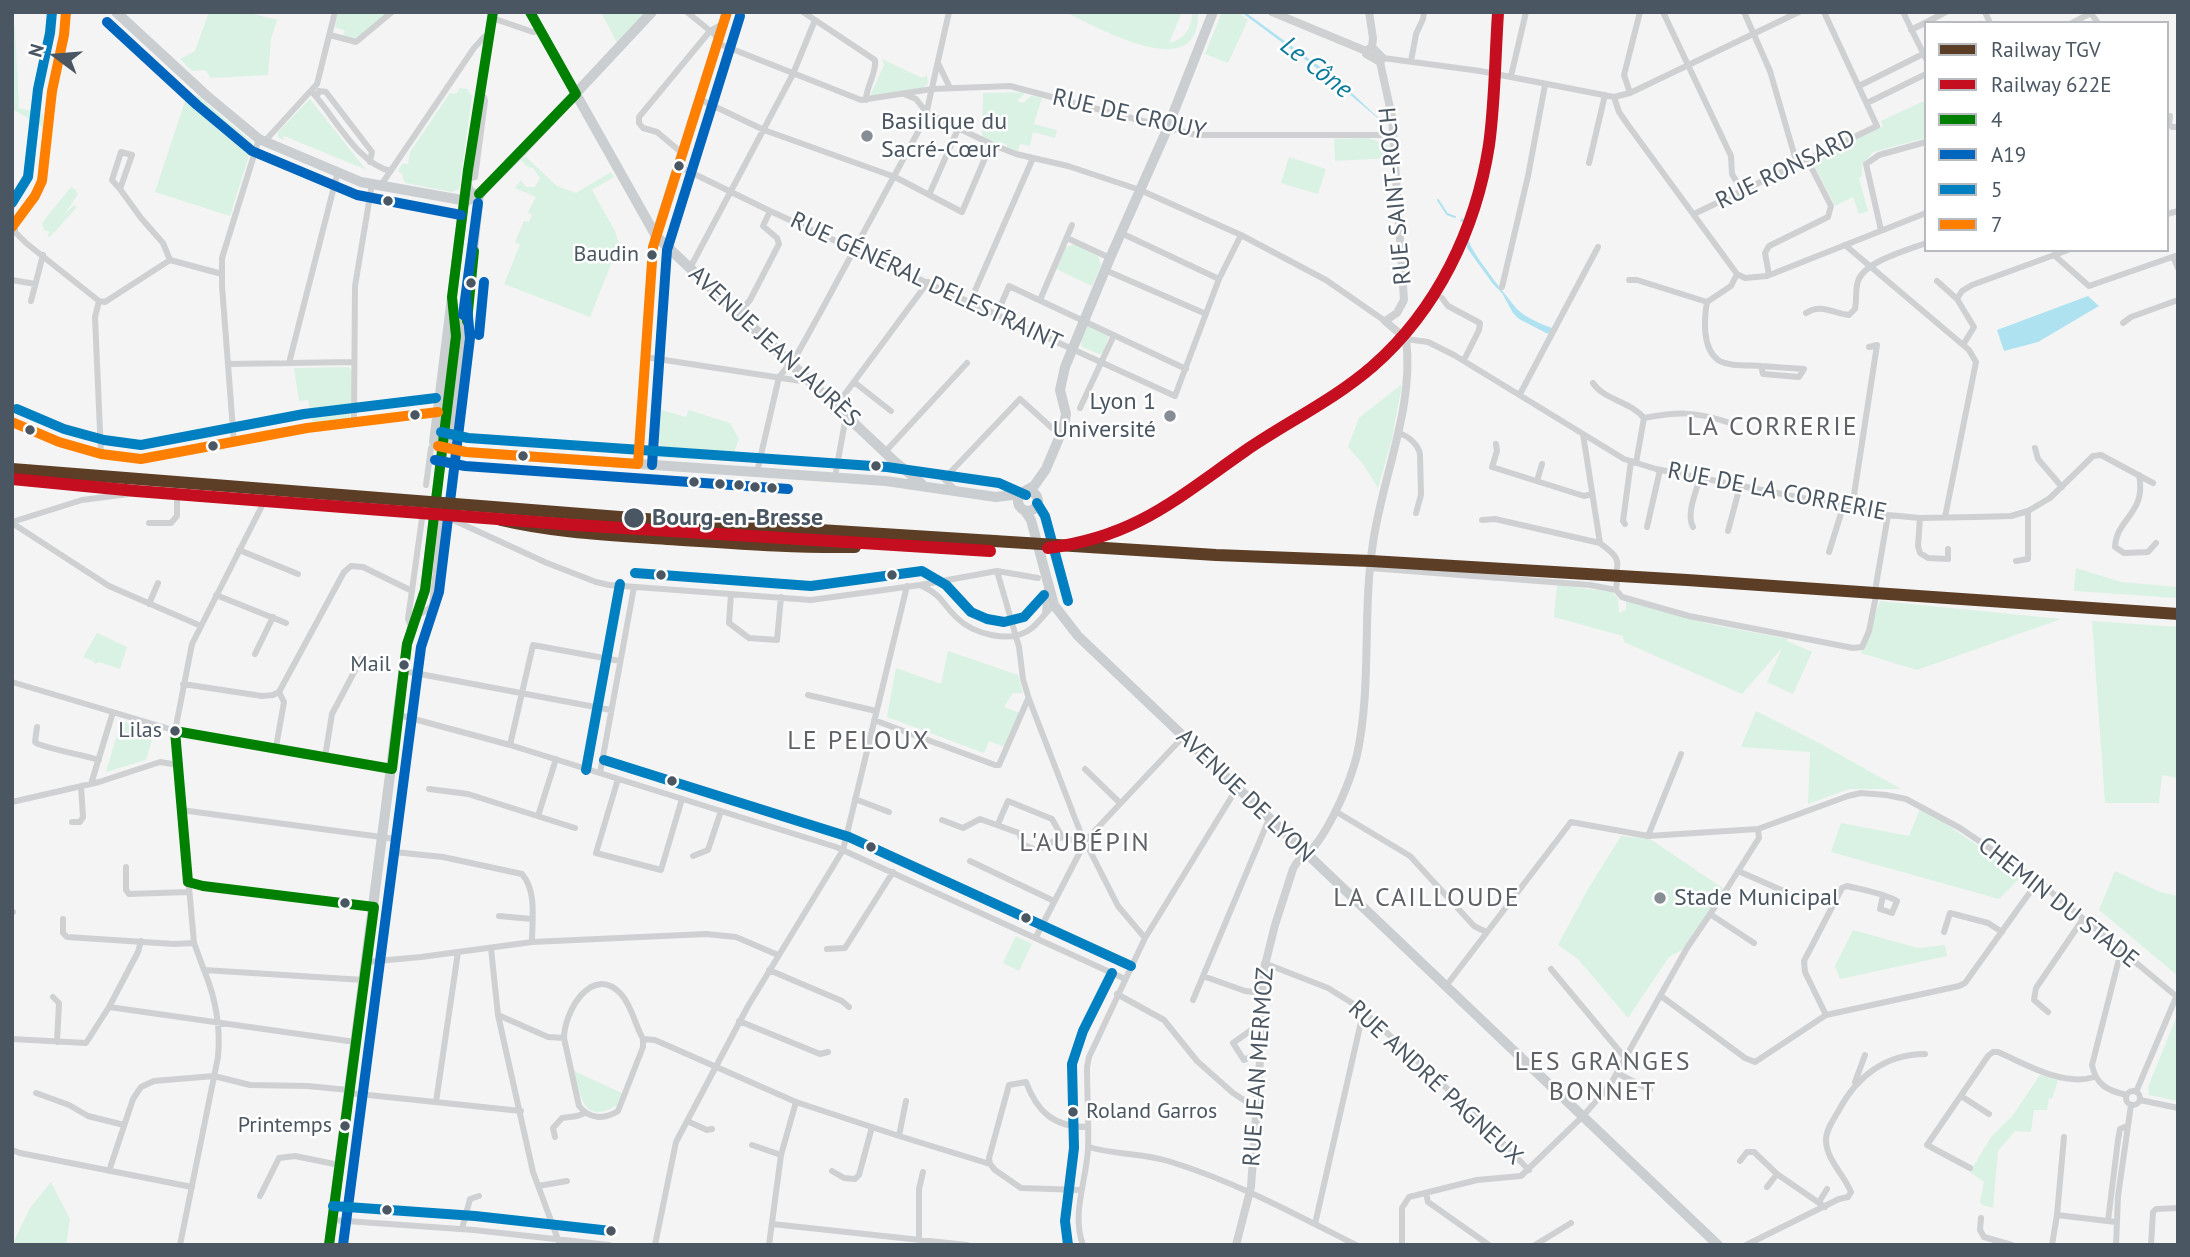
<!DOCTYPE html>
<meta charset="utf-8">
<style>
body{margin:0}
#map{position:relative;width:2190px;height:1257px;overflow:hidden;background:#f4f4f4;font-family:"PT Sans",sans-serif}
canvas{display:block}
.frame{position:absolute;inset:0;border:14px solid #4a5661;pointer-events:none}
.legend{position:absolute;left:1924px;top:21px;width:245px;height:231px;box-sizing:border-box;background:#fff;border:2px solid #b7bbc0;margin:0;padding:9px 12px;list-style:none;font-size:21px;color:#4a5661}
.legend li{display:flex;align-items:center;gap:14px;height:35px}
.legend b{width:35px;border:2px solid #b7bbc0}
.north{position:absolute;left:21px;top:21px;width:70px;height:70px;-webkit-text-stroke:5px #fff;paint-order:stroke;rotate:286deg;font-size:19px;font-weight:700;line-height:28px;text-align:center;color:#4a5661}
.north::after{content:'';display:block;margin:auto;width:24px;height:32px;background:#4a5661;clip-path:polygon(50% 0,100% 100%,50% 72%,0 100%)}
</style>
<div id="map">
<canvas width="2190" height="1257"></canvas>
<div class="frame"></div>
<ul class="legend">
<li><b style="height:9px;background:#5c3e26"></b>Railway TGV</li>
<li><b style="height:9px;background:#c50e1f"></b>Railway 622E</li>
<li><b style="height:9px;background:#008000"></b>4</li>
<li><b style="height:9px;background:#0065bd"></b>A19</li>
<li><b style="height:9px;background:#0080c0"></b>5</li>
<li><b style="height:9px;background:#ff8000"></b>7</li>
</ul>
<div class="north">N</div>
</div>
<script>
const context = document.querySelector('canvas').getContext('2d');
context.lineJoin = 'round';
function fill(path, color) { context.fillStyle = color; context.fill(path, 'evenodd'); }
function trace(path, color, width, dash) { context.strokeStyle = color; context.lineWidth = width; context.lineCap = dash ? 'butt' : 'round'; context.setLineDash(dash || []); context.stroke(path); }
function label(font, color, halo, rows, align = 'center') {
  context.font = font + ' "PT Sans",sans-serif'; context.lineWidth = 5; context.setLineDash([]); context.textBaseline = 'middle'; context.strokeStyle = halo; context.fillStyle = color; for (const [text, x, y, turn = 0] of rows) {
    context.save(); context.translate(x, y); context.rotate((+turn || 0) * Math.PI / 180); context.textAlign = isNaN(turn) ? turn : align; if (halo) context.strokeText(text, 0, 0); context.fillText(text, 0, 0); context.restore();
  }
}
fill(new Path2D(`
 M209,12H246L277,20L271,39L268,75L211,78L205,70L192,71L180,59L195,51Z
 M389,12L360,36L353,39L343,36L345,31L335,27L338,13Z
 M601,12H646L617,43Z
 M1065,12H1182L1169,43C1185,39 1192,28 1192,12H1198C1201,89 1092,24 1065,12Z
 M1222,12H1238L1248,20L1228,63L1205,54Z
 M12,27H15L19,108L43,114V127L12,109Z
 M882,59L922,78L927,75L928,84L921,88L870,96L884,65Z
 M460,88L467,89L472,96L459,189L452,192L406,183L403,180V175L398,171L402,164H408L410,152L450,93L456,94Z
 M1026,92L1017,101L1023,103L1031,96L1042,97L1034,124L1057,130L1055,138L1033,132L1030,146L1020,144L1018,151L1007,148V145L1001,142L999,145L982,138L983,93Z
 M187,95L198,96L253,143L230,216L155,192Z
 M310,99L363,166L367,170L284,136L283,140L278,137V132Z
 M1926,100V138L1873,152L1862,164V176L1859,178L1868,211L1859,214L1853,197L1835,206L1815,167L1816,158L1883,126L1881,121Z
 M1368,138L1389,145L1391,158L1335,161L1334,139Z
 M525,156L557,186L576,193L611,172L614,177L592,190L615,231L619,244L590,317L504,284L520,245L515,242L524,221L529,222L532,215L528,212L536,197L515,188L521,180L526,187H535L540,178L533,168L528,167L521,160Z
 M1289,157L1326,169L1318,194L1281,183Z
 M71,187L76,190L78,194L64,215L74,205L77,207L50,237L47,235L50,232L44,230L42,223Z
 M1074,244L1098,256L1101,265L1092,286L1056,269L1065,248Z
 M1087,325L1109,335L1103,353L1099,354L1082,347L1081,341Z
 M348,367L352,371L351,415L349,418L313,424L308,400L299,401L294,368Z
 M1402,384L1392,439L1378,488L1363,464L1348,447L1359,418Z
 M658,409L686,417L689,410L730,423L739,439L731,461L659,457L660,443L656,440Z
 M2076,568L2121,582L2178,587V598L2074,591Z
 M1557,585L1612,592L1618,598L1619,613L1626,610V601L1709,624L1788,639L1787,641L1812,652L1793,694L1767,682L1782,648L1742,694L1624,642L1623,636L1554,617Z
 M1880,601L2061,619L1917,670L1861,653Z
 M2092,621L2178,627V778L2162,775L2159,803H2105Z
 M97,633L127,647L120,669L99,662L95,664L93,661L83,657Z
 M948,651L1018,675L1023,693H1013L1004,707L1020,713L1005,747L989,741L984,753L887,717L896,668L941,684Z
 M1756,711L1819,743L1901,789H1849L1808,804L1810,752L1741,747Z
 M121,721L155,730L146,760L106,772Z
 M1920,809L1940,820L2022,876L1999,899L1831,852L1841,823L1909,836Z
 M1621,836L1650,839L1724,889L1682,950L1669,957L1628,1018L1578,959L1558,945L1588,889Z
 M2115,871L2160,892L2178,896V976L2099,910Z
 M1853,930L1918,948L1945,945L1947,956L1840,979L1835,966Z
 M1016,936L1032,944L1019,971L1003,963Z
 M2178,1013V1101L2149,1095L2148,1087Z
 M574,1071L622,1093L617,1105C583,1126 581,1096 574,1071Z
 M2040,1075L2058,1080L2052,1099L2049,1098L2047,1110H2034L2031,1132L2015,1131L1998,1151L1993,1208L1982,1205L1980,1202L1984,1182L1970,1172L1991,1137L2013,1115Z
 M51,1182L70,1219L66,1245H12L30,1208Z`), '#d9f2e3');
fill(new Path2D(`
 M1241,12H1245L1338,80L1387,126L1334,81Z
 M1462,218L1468,222C1469,229 1467,237 1470,244C1473,254 1510,301 1518,310C1527,318 1541,324 1552,328L1548,334L1519,319L1513,313L1502,293L1493,284L1467,248L1464,223L1460,221Z
 M2088,296L2099,306L2038,342L2004,351L1997,330Z`), '#aee2f0');
trace(new Path2D(`
 M1438,200L1447,214L1455,217`), '#aee2f0', 2);
trace(new Path2D(`
 M1875,601L1876,585`), '#d2d4d7', 6, [6, 3]);
trace(new Path2D(`
 M530,12L576,94
 M687,12L714,34L722,45L861,100L932,89L1010,86L1196,135H1394
 M803,12L875,60C877,73 866,86 866,100
 M1663,12L1731,156L1732,174L1742,191
 M1744,12L1770,71L1797,164
 M1903,12L1926,59
 M1985,12L1990,23
 M2090,12L2098,23
 M492,18L533,32L540,30
 M2072,23L2091,13
 M1911,30L1946,12
 M330,35L356,42L392,12
 M1383,58L1480,71L1614,97L1630,93L1799,12
 M1411,61L1416,34L1423,19L1424,12
 M938,63L950,88
 M1511,76L1526,12
 M1859,86L1923,54
 M311,91C334,115 358,165 391,171
 M1630,93L1624,75L1640,12
 M904,94L916,99L927,113L991,144L1016,154L1068,166L1140,190L1241,235L1326,280L1385,321
 M317,96L319,91L326,92L372,152L370,162
 M479,96L484,97L485,101L475,177L467,179L471,190L479,194
 M1614,97L1619,112L1628,125L1737,274L1745,278L1767,276L1926,213
 M699,99L764,130L895,177L962,212L991,144
 M1867,103L1926,74
 M2170,116L2169,124L2172,127H2178
 M264,142L317,84L335,12
 M121,152L132,155L120,189L112,180Z
 M682,153L657,132L643,128L639,123V117L710,31L724,23
 M1589,163L1605,95
 M678,166L770,211L1175,396L1219,279L1241,235
 M381,185L474,48L484,37L489,35
 M120,189L141,218L163,243L170,260
 M929,195L958,129
 M464,201L493,12
 M1694,214L1877,126L1824,12
 M2167,214L2178,211
 M15,224V232L26,243L99,301L105,302L170,260
 M1881,230L1866,164L1879,155L1926,142
 M1121,233L1219,279
 M1067,238L1110,258
 M1845,245L1969,350L1976,362L1945,517
 M2054,255L2089,286L2178,255
 M2173,257L2178,268
 M170,260L222,274
 M690,268L793,74L815,20
 M1105,270L1206,314
 M1737,274L1731,286L1707,302C1704,319 1702,348 1718,360C1729,367 1749,365 1761,366L1763,374L1799,377L1804,369L1761,366
 M1769,275L1765,253L1769,246L1828,217L1831,206L1807,159
 M12,280L35,284
 M1629,280H1637L1707,302
 M1937,281L1957,299
 M1502,287L1528,176L1545,85
 M1442,298L1448,306L1480,323L1479,330L1464,360
 M1040,300L1072,225
 M31,301L43,255
 M99,301L95,317L101,454
 M970,302L1033,158
 M1806,313C1821,303 1832,313 1849,315L1855,309C1857,300 1855,289 1858,281C1865,261 1908,250 1926,243
 M738,314L750,300L779,244L777,238L763,226L770,211
 M997,314L1009,286L1186,369
 M2123,323L2131,317L2178,300
 M1406,339L1428,342L1454,355L1624,459L1656,469L1888,515L1920,518L1975,517L2011,516L2028,511L2050,498L2093,456L2101,455L2153,483
 M1963,345L1974,327L1957,299L1962,291L1972,285L2068,250
 M645,357L801,381L807,378
 M289,363L338,171
 M228,364L353,362
 M854,382L891,411
 M1593,383C1604,400 1630,401 1644,418
 M1520,394L1598,247
 M836,406L928,282
 M1080,408L1114,335
 M354,422L355,286L372,184
 M1399,433C1408,436 1418,444 1420,454L1421,495L1416,513
 M1583,434L1600,543C1608,550 1620,556 1617,568
 M234,443L222,286V258L259,139
 M1496,444L1497,451L1492,467L1584,496L1592,494
 M2035,448L2038,459L2062,487
 M885,452L967,363
 M1636,463L1644,418C1677,412 1694,411 1727,422
 M757,472L779,377L795,358L820,313L925,119L949,12
 M2139,475C2147,514 2116,518 2115,547L2124,553L2148,552L2156,543
 M835,477L846,416
 M1537,481L1542,464
 M426,485L431,448L435,444
 M957,491L944,479L1020,399L1052,428L1062,432
 M266,498L192,644L175,731L194,943L204,970L364,980
 M1852,508L1877,345L1869,347
 M438,513L547,563L596,582L609,585L811,600L920,585C943,596 940,601 956,617C973,634 1011,645 1032,628C1040,621 1046,612 1054,605
 M1920,518L1918,546L1920,553L1928,558L1948,559V549
 M1482,520L1495,519L1600,543
 M12,522L82,500L152,491L419,508L423,511L433,512
 M12,523L109,586L201,626
 M149,523H171L177,516V491
 M1625,524L1623,521L1631,461
 M1647,527L1660,470
 M1693,527C1686,514 1696,492 1700,478
 M1728,531L1740,486
 M239,550L298,574
 M1829,552L1843,507
 M2016,561L2028,559V511
 M1370,568L1590,585L1616,590
 M997,571L1019,647L1023,679L1029,699L1083,839
 M1617,581L1616,590L1622,597L1689,616L1853,648L1862,647L1869,631L1875,601
 M920,585L997,571L1038,578
 M1876,585L1888,515
 M731,594L729,623L749,638L777,640L781,597
 M216,595L286,623
 M149,604L158,583
 M1045,613L1047,590
 M416,616L427,610L432,605L442,515
 M411,627L408,619L423,511
 M255,654L273,617
 M404,671L611,710
 M12,682L183,733L276,747L392,769
 M183,684L262,696L273,695L279,692L344,572L351,566L363,567L412,591
 M808,695L876,711
 M399,715L510,745L836,847L1125,979
 M874,720L995,765H999L1028,699
 M37,727L35,742L38,744C58,751 78,754 99,760
 M510,745L533,645L620,661
 M276,747L284,702L279,692
 M325,757L332,714L361,659
 M1085,769L1120,803
 M600,773L634,587
 M618,779L596,853L661,870L682,799
 M91,784L113,712
 M429,789L468,794L575,828
 M855,799L889,812
 M12,802L99,782L160,762L178,765
 M181,810L396,839L394,852L443,857L522,874C537,891 532,920 532,942
 M1335,811L1410,856L1474,926L1486,932
 M538,816L556,759
 M942,820L963,828L980,819L1019,833L1024,845L1036,850L1062,837L1079,842
 M72,822H80L83,817L81,786
 M998,824L1008,801L1052,819L1062,837
 M1648,836L1681,754
 M1087,839L1183,737
 M1088,847L1118,906L1145,938
 M693,856L708,850L721,811
 M970,861L1054,901
 M126,867V890L129,894L188,892
 M1738,871L1786,892
 M188,882L203,886L374,907
 M12,912H13
 M1710,914L1754,943
 M499,916L532,919
 M63,919V933L67,937L174,944L194,943
 M1944,932L1950,913L1988,923L2002,932
 M1036,937L1082,848
 M491,948L498,1015L533,1172L560,1245
 M827,949L845,948L893,872
 M2121,951L2092,1065C2096,1085 2108,1091 2127,1095
 M366,962L421,957L532,942L706,934L736,937L778,955
 M1264,963L1328,988L1360,1008L1467,1107L1529,1170
 M1551,969L1626,1059
 M769,970L842,1001L849,1007
 M1203,976L1245,991L1262,993
 M1446,986L1571,822L1648,836L1758,829L1848,796L1861,793L1886,795L1906,799L1960,828L2038,881L2176,996
 M1117,994L1164,1020L1197,1061L1233,1093L1256,1108
 M1661,996L1745,1058L1755,1062L1826,1015L1959,986L1965,983L2038,881
 M53,997L59,1003L57,1042
 M1193,1000L1269,819
 M109,1007L138,952L141,941
 M2048,1012L2034,1000L2036,988L2083,919
 M498,1015L548,1037L564,1038C564,1012 592,963 621,994C632,1006 635,1025 643,1039L655,1040L796,1102L899,1136
 M1826,1015L1805,972L1804,961L1842,888L1847,886C1863,890 1883,893 1897,901L1892,913L1880,909L1883,896
 M739,1021L820,1054L828,1052
 M564,1038L579,1106C589,1119 604,1120 618,1111L643,1047V1039
 M12,1039L86,1043L109,1007L355,1042
 M1260,1057L1252,1056L1244,1060L1233,1043L1257,1026H1263
 M1617,1073L1650,1090
 M1855,1082L1865,1055
 M2126 1098a7 7 0 1 1 14 0a7 7 0 1 1-14 0Z
 M2136,1092L2177,995
 M36,1093L69,1105L88,1116L124,1125
 M349,1093L521,1111
 M1961,1096L1989,1114
 M2140,1100L2178,1108
 M906,1101L899,1136L990,1164
 M436,1102L458,952
 M687,1121L707,1130L712,1129
 M555,1137L553,1128L562,1118L577,1116L585,1113
 M2064,1137L2057,1215L2116,1222
 M752,1145L781,1155
 M1089,1147C1115,1155 1142,1153 1168,1161C1234,1181 1295,1214 1356,1245
 M12,1150L20,1153L192,1187
 M1740,1161L1747,1152H1754L1777,1174L1825,1207
 M1970,1168L1927,1145L1988,1056L1993,1052H1998C2026,1064 2063,1087 2094,1077
 M109,1171L133,1099L141,1087L154,1081L214,1076L250,1085L307,1086L349,1090
 M832,1171L844,1178L855,1179L859,1175L872,1127
 M538,1186L567,1181
 M1767,1187L1777,1174
 M1081,1190L1021,1188L995,1170L990,1164L989,1158L1009,1085L1026,1082C1037,1112 1054,1127 1087,1127
 M1426,1193L1428,1202L1489,1245
 M260,1196L279,1158L295,1156L339,1165
 M1819,1202L1827,1189
 M1981,1218L1980,1230L1984,1237L2012,1245
 M332,1220L474,1230L609,1245
 M2108,1221L2118,1140L2120,1129L2127,1126
 M772,1224L967,1245
 M1315,1224L1361,1022L1366,1015
 M462,1229L470,1199L479,1196
 M919,1239V1189L923,1172
 M180,1245L218,1057C221,1026 216,999 204,970
 M655,1245L676,1142L748,1006L843,850L907,586
 M769,1245L781,1155L796,1102
 M1083,1245C1071,1214 1087,1179 1088,1148C1089,1122 1087,1094 1087,1067L1089,1057L1145,938L1237,788
 M1402,1245V1208L1409,1197L1477,1180L1521,1176L1583,1116L1610,1085L1687,948L1723,895L1759,838L1758,829
 M1535,1245L1571,1223
 M1746,1245L1839,1199L1848,1197L1851,1192L1849,1188C1842,1173 1826,1158 1826,1140C1826,1129 1834,1119 1839,1110C1857,1076 1886,1054 1925,1054
 M2052,1245L2057,1215
 M2116,1245L2118,1196L2131,1105
 M2151,1245L2153,1212L2156,1209L2178,1208`), '#ced0d2', 6);
trace(new Path2D(`
 M1272,12L1366,51
 M1369,12L1373,38L1372,47
 M1372,47L1383,58L1380,62L1366,54L1367,50Z
 M12,227L35,196L42,181L52,91L64,35L66,12
 M12,422L59,442L101,454L141,459L307,428L438,412
 M638,464L652,257L656,236
 M1236,1245L1251,1187L1263,1018L1262,977L1275,925L1293,869C1301,853 1307,857 1314,847C1332,824 1350,783 1357,755C1372,686 1362,613 1373,543C1382,478 1415,406 1406,339L1385,321L1397,313L1404,300L1392,117L1380,62`), '#ced0d2', 8);
trace(new Path2D(`
 M116,12L206,95L259,139L361,182L467,201L479,194L520,153L652,12
 M576,94L656,236L892,459L922,484
 M656,236L727,12
 M438,446L434,442L464,201
 M445,447L466,452L886,481L996,497L1021,494
 M452,448L479,194
 M1018 501a10 10 0 1 1 20 0a10 10 0 1 1-20 0Z
 M1023,492L1034,486L1046,469L1064,426L1066,414L1060,390L1065,367L1110,258L1165,134L1213,12
 M1025,511L1031,520L1054,605L1078,636L1718,1245
 M329,1245L407,644L425,590L456,336L460,326L467,321`), '#caced1', 10);
const rail = new Path2D(`
 M986,537H997`);
trace(rail, '#c9cacc', 4.5);
trace(rail, '#fff', 2, [5]);
trace(new Path2D(`
 M433,512L438,513`), '#ced0d2', 6);
trace(new Path2D(`
 M438,446L445,447`), '#caced1', 10);
trace(new Path2D(`
 M530,12L576,94
 M479,194L576,94
 M467,321L474,251
 M175,731L392,769
 M175,731L188,882
 M392,769L407,644L425,590L456,336L452,297L468,170L493,12
 M188,882L203,886L374,907
 M329,1245L374,907`), '#008000', 10);
trace(new Path2D(`
 M107,22L197,105L252,151L357,195L461,215
 M463,315L478,203
 M479,335L484,282
 M435,460L465,466L788,489
 M652,465L667,250L740,16
 M343,1245L421,647L439,592L470,338L466,296`), '#0065bd', 10);
trace(new Path2D(`
 M12,203L28,177L38,89L50,33L52,12
 M17,409L64,429L104,440L141,445L304,414L436,398
 M441,432L468,438L887,467L999,483L1026,495
 M1037,503L1045,516L1068,601
 M635,573L811,586L922,571L946,585L971,612L987,619L1004,622L1024,617L1044,595
 M604,760L849,837L1131,966
 M586,770L620,584
 M333,1206L475,1216L611,1231
 M1068,1245L1065,1221L1074,1148L1072,1064L1083,1031L1112,973`), '#0080c0', 10);
trace(new Path2D(`
 M12,227L35,196L42,181L52,91L64,35L66,12
 M12,422L59,442L101,454L141,459L307,428L438,412
 M438,446L466,452L638,464
 M638,464L653,247L727,12`), '#ff8000', 10);
trace(new Path2D(`
 M12,469L645,519L1216,555L1371,561L1687,580L2178,614
 M501,520C556,533 611,535 667,539C730,543 792,548 855,547`), '#5c3e26', 12);
trace(new Path2D(`
 M12,479L136,491L575,525L990,551
 M1048,548C1135,537 1176,499 1245,451C1287,422 1334,400 1373,366C1437,310 1476,229 1489,145C1495,102 1495,57 1498,13`), '#c50e1f', 12);
for (const [x, y, r, color] of [
 [867,136,7,"#868d94"],
 [679,166,6,"#4a5661"],
 [388,201,6,"#4a5661"],
 [652,255,6,"#4a5661"],
 [471,283,6,"#4a5661"],
 [415,415,6,"#4a5661"],
 [1170,416,7,"#868d94"],
 [30,430,6,"#4a5661"],
 [213,446,6,"#4a5661"],
 [523,456,6,"#4a5661"],
 [876,466,6,"#4a5661"],
 [694,482,6,"#4a5661"],
 [720,484,6,"#4a5661"],
 [739,485,6,"#4a5661"],
 [755,487,6,"#4a5661"],
 [772,488,6,"#4a5661"],
 [634,518,11,"#4a5661"],
 [661,575,6,"#4a5661"],
 [892,575,6,"#4a5661"],
 [404,665,6,"#4a5661"],
 [175,731,6,"#4a5661"],
 [672,781,6,"#4a5661"],
 [871,847,6,"#4a5661"],
 [1660,898,7,"#868d94"],
 [345,903,6,"#4a5661"],
 [1026,918,6,"#4a5661"],
 [1073,1112,6,"#4a5661"],
 [345,1126,6,"#4a5661"],
 [387,1210,6,"#4a5661"],
 [611,1231,6,"#4a5661"]
]) { const dot = new Path2D(); dot.arc(x, y, r, 0, 2 * Math.PI); context.fillStyle = color; context.fill(dot); trace(dot, '#fff', 2.5); }
label('22px', '#4a5661', '#fff', [
 ["Baudin",639,255],
 ["Mail",391,665],
 ["Lilas",162,731],
 ["Roland Garros",1086,1112,"left"],
 ["Printemps",332,1126]
], 'right');
label('24px', '#4a5661', '#fff', [
 ["RUE DE CROUY",1129,115,13],
 ["RUE RONSARD",1786,170,-26],
 ["RUE SAINT-ROCH",1396,196,-95],
 ["RUE GÉNÉRAL DELESTRAINT",926,282,25],
 ["AVENUE JEAN JAURÈS",774,347,43],
 ["RUE DE LA CORRERIE",1777,492,11],
 ["AVENUE DE LYON",1245,796,44],
 ["CHEMIN DU STADE",2058,903,38],
 ["RUE JEAN MERMOZ",1259,1067,-86],
 ["RUE ANDRÉ PAGNEUX",1435,1083,43]
]);
label('24px', '#4a5661', '#fff', [
 ["Basilique du",881,122],
 ["Sacré-Cœur",881,150],
 ["Lyon 1",1156,402,"right"],
 ["Université",1156,430,"right"],
 ["Stade Municipal",1674,898]
], 'left');
label('bold 24px', '#4a5661', '#fff', [
 ["Bourg-en-Bresse",652,518]
], 'left');
label('italic 26px', '#0c7c9b', '#fff', [
 ["Le Cône",1316,68,38]
]);
context.letterSpacing = '2px';
label('26px', '#5f6368', '#fff', [
 ["LA CORRERIE",1773,428],
 ["LE PELOUX",859,742],
 ["L'AUBÉPIN",1085,844],
 ["LA CAILLOUDE",1427,899],
 ["LES GRANGES",1603,1063],
 ["BONNET",1603,1093]
]);
context.letterSpacing = '0px';
</script>
